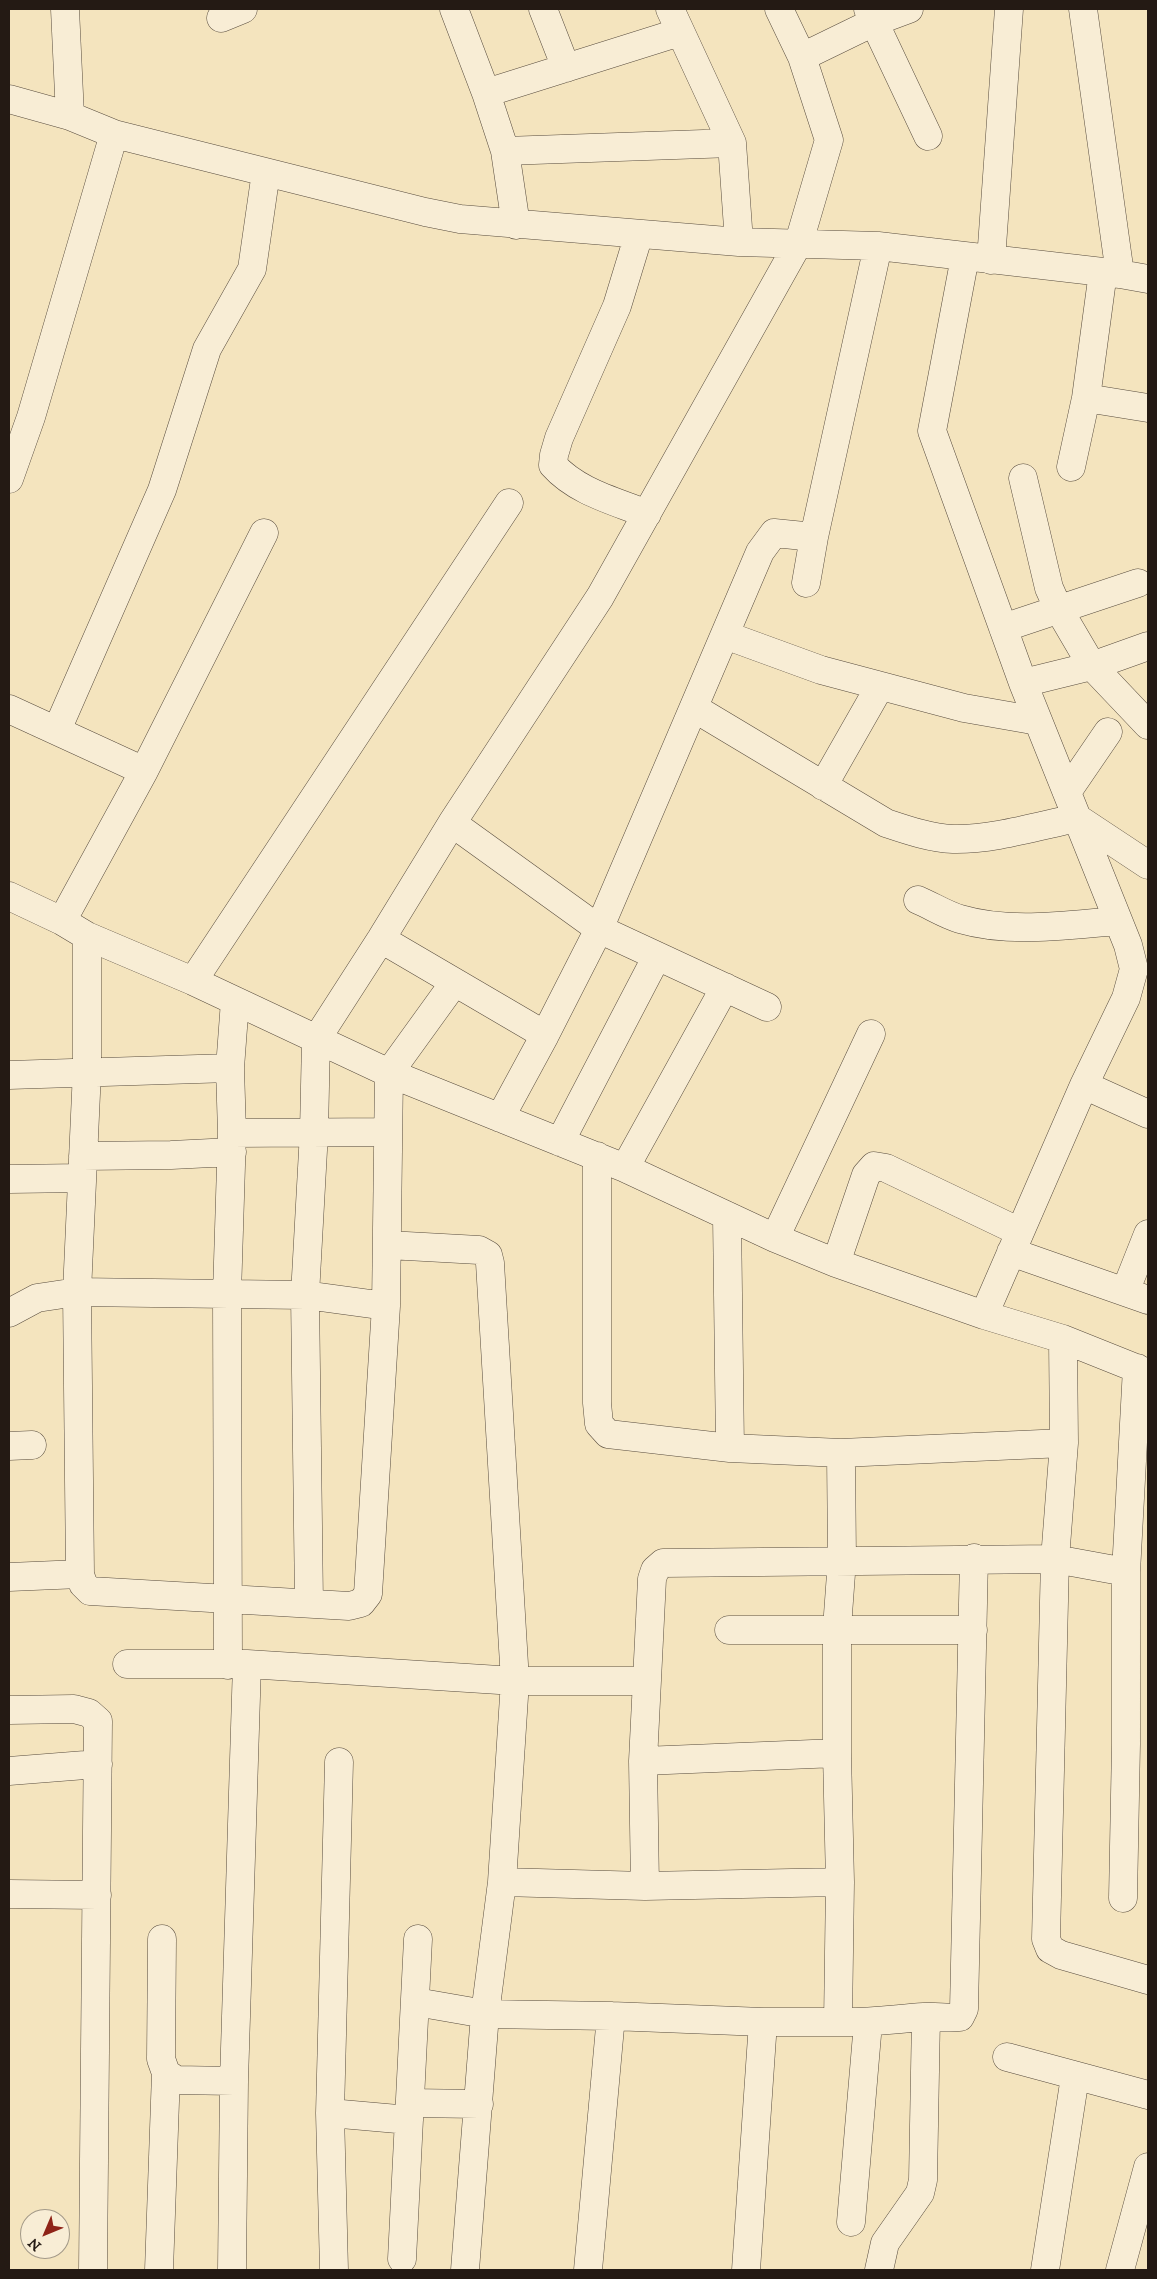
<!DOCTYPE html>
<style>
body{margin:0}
#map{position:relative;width:1157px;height:2279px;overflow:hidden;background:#f4e4be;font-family:"IM FELL DW Pica",serif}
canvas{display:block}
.frame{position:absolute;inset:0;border:10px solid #241a14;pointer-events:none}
.north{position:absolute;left:20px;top:2209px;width:50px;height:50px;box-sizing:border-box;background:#f8edd5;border:1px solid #a39988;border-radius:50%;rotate:225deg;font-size:14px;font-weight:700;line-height:20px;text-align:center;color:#241a14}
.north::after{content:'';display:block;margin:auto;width:18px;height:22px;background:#8f2418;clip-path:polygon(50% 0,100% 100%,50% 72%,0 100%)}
</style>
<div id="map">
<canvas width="1157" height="2279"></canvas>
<div class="frame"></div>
<div class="north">N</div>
</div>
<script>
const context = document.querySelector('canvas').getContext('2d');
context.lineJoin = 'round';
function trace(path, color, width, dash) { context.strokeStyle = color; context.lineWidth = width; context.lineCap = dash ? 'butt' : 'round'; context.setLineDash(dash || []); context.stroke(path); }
const minor = new Path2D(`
 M65,9L70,116
 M454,9L486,93L505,151L516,225
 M543,9L566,68
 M670,9L732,143L739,242
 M868,9L928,136
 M1083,9L1120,274
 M221,18L243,9
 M802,57L874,22L909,9
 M486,93L680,32
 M9,99L70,116L114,134L425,212L460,219L739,242L878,246L1120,274L1148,279
 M505,151L732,143
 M639,234L617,306L559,438L554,455L553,465C577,492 615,501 647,514
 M965,257L932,431L1023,683L1128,945L1134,969L1126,998L1084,1085L984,1315
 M991,260L1009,9
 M1086,398L1148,408
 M1071,467L1086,398L1103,272
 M1023,478L1049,588L1058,608L1092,666L1148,725
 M9,479L31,417L114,134
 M806,583L814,537L878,246
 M1003,628L1138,583
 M725,635L821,670L964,708L1038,721
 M1023,683L1092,666L1148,646
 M694,708L886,823C907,830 930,838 953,839C992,840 1038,826 1077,818L1148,865
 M9,709L144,771
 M57,730L162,490L207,349L252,269L266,172
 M823,786L880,686
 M1067,792L1108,732
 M452,823L599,929L767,1007
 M9,896L62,921L87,936L193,981L389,1073L625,1168L775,1238L836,1263L984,1315L1063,1339L1148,1373
 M918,900C932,906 946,915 960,919C1011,934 1066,925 1118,921
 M62,921L144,771L264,533
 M87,936V1071L77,1292L80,1574L83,1584L90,1591L349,1606L361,1603L368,1594L386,1306L389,1073L454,983
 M381,939L545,1035
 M193,981L509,503
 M9,1075L230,1068
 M1084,1085L1148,1114
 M500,1118L545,1035L599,929L760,552L774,533L814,537
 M232,1133L388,1132
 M560,1142L657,956
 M83,1156L171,1155L232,1152
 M597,1156V1403L599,1424L608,1434L730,1448L841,1453L1064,1443
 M625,1168L725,987
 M9,1179L82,1178
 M727,1216L730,1448
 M775,1238L871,1034
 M388,1245L479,1250L488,1255L490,1263L515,1681L502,1882L485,2014L465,2270
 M1011,1252L1148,1300
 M836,1263L866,1175L874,1166L886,1168L1020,1232
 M1125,1292L1148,1234
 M9,1313L37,1298L77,1292L305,1295L386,1306
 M1063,1339L1064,1443L1055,1559L1046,1939L1050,1949L1061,1955L1148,1980
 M9,1446L32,1445
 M9,1577L80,1574
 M309,1603L305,1295L314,1132L316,1040L381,939L452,823L600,597L799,242L829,140L802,57L779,9
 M729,1630H973
 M127,1664H247L515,1681H647
 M228,1665L227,1294L232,1133L230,1068L235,1001
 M9,1710L74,1709L89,1713L98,1721L93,2270
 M643,1761L837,1753
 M9,1771L98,1764
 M502,1882L645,1886L840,1882
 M645,1886L643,1761L652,1579L655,1570L663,1563L1055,1559L1126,1572
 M9,1894L97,1895
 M1123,1898L1126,1744V1572L1137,1368
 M162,1939L161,2059L166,2073L176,2080L234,2081
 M416,2002L485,2014L611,2016L763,2022H838L840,1882L837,1753V1628L842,1560L841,1453
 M838,2022C868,2023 894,2019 924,2017C936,2016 948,2019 960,2017L964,2009L974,1558
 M1007,2057L1148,2095
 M410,2103L479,2104
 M330,2113L409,2120
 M851,2222L868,2023
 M402,2259L418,1939
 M159,2270L166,2073
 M232,2270L234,2081L247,1664
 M334,2270L330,2113L339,1762
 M588,2270L611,2016
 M746,2270L763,2022
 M879,2270L885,2243L920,2193L923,2180L926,2017
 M1045,2270L1075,2077
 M1120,2270L1148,2167`);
trace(minor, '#584c3e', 29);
trace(minor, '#f8edd5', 28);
</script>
